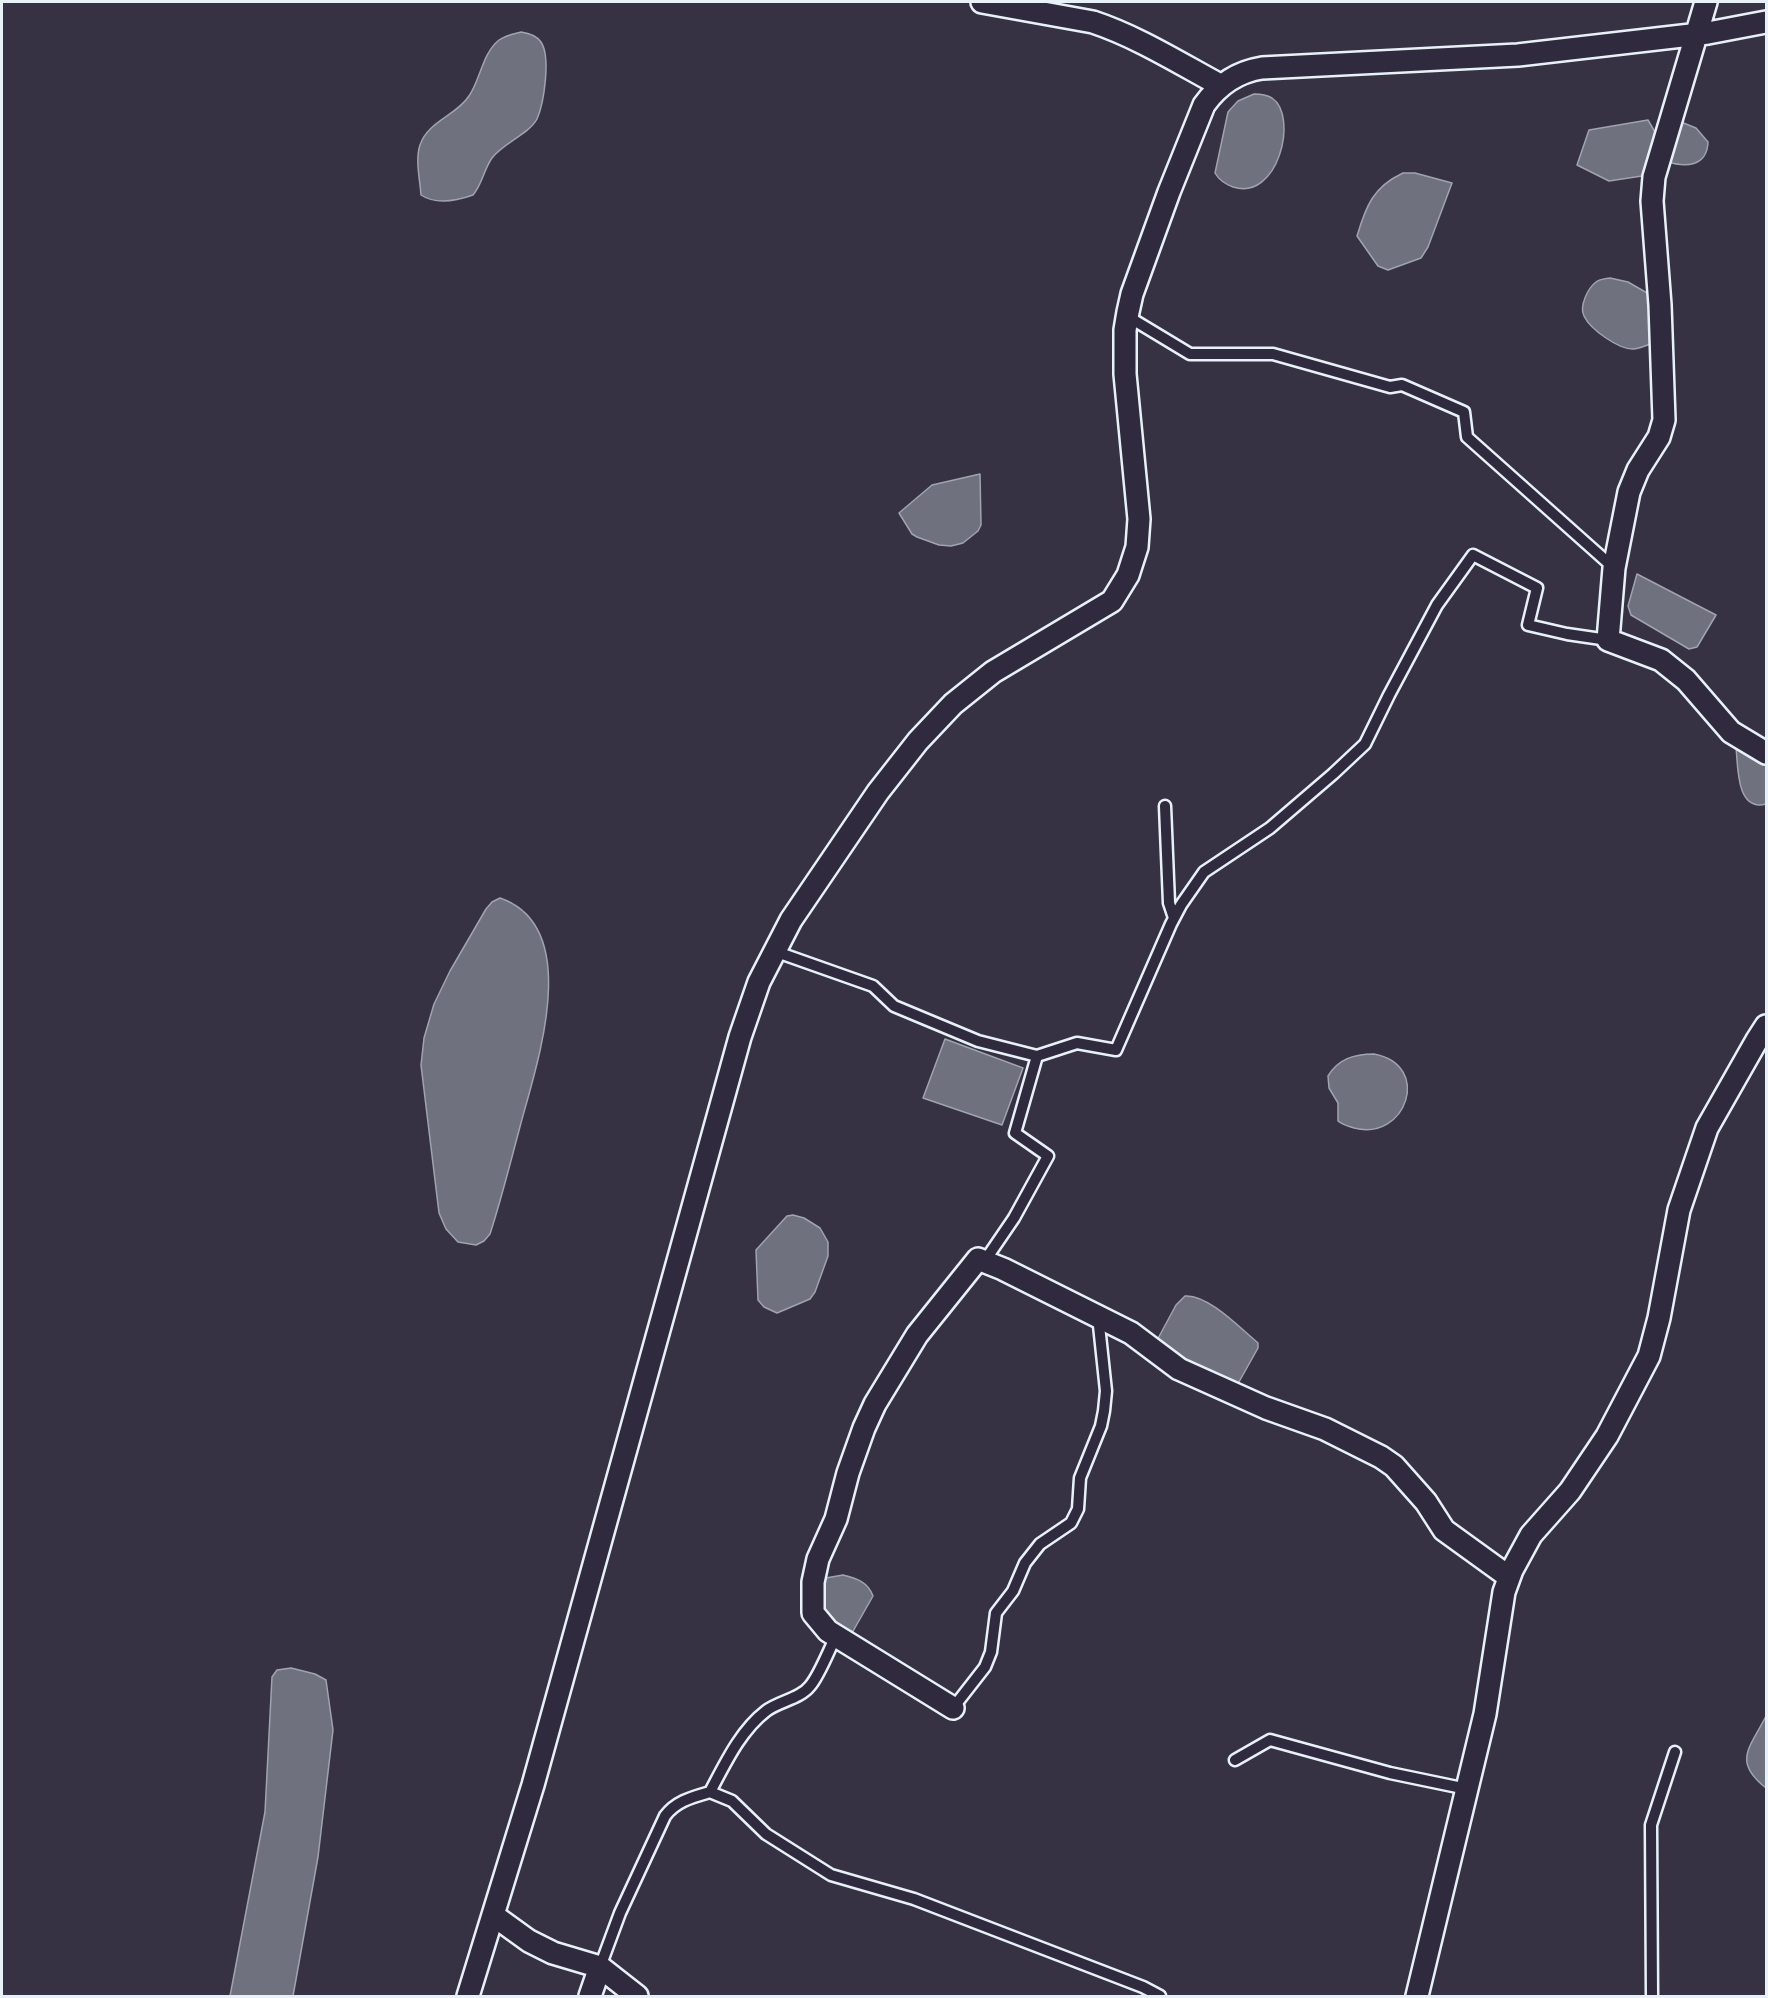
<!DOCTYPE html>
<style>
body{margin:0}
#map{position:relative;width:1768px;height:1998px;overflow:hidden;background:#363244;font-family:"Gochi Hand",sans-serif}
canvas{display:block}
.frame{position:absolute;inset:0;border:3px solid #e8f1f8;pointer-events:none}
</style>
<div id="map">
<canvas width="1768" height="1998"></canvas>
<div class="frame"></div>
</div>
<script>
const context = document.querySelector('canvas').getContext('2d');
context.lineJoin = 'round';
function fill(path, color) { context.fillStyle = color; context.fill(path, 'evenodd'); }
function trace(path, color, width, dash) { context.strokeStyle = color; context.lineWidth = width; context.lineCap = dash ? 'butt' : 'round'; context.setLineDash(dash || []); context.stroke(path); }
const water = new Path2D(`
 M521,32C528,33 537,36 541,42C551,57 544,103 537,119C529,134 503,143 492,158C484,169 482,185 473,195C456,201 436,205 421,195C420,180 415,160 420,145C428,121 456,116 469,96C481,78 482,54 499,40C506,35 513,34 521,32Z
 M1254,94C1261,94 1267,95 1272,98C1299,116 1278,202 1233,187C1225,184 1219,180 1215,173L1228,112L1238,101Z
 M1648,120L1655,132L1642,176L1609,181L1577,165L1589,130Z
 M1681,122L1696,128L1708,142C1707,167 1685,168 1666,161Z
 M1403,173H1415L1452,183L1428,247L1421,258L1388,270L1378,266L1357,236C1366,206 1373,187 1403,173Z
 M1610,278L1628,282L1654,297L1653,343C1647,345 1641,348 1634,349C1619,350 1590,329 1584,316C1579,306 1588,288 1596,282C1600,279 1605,279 1610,278Z
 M980,474L981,525L978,531L963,543L951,546L939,545L917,537L912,534L899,513L932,485Z
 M1637,574L1716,615L1697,647L1689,649L1631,615L1628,606Z
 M1736,747L1766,763V804C1736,812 1738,766 1736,747Z
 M500,898C584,927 537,1063 521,1123C511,1160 502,1197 490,1234L484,1241L476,1245L458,1242L446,1229L439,1213L421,1065L424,1038L434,1004L450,971L486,909L492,902Z
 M945,1039L1023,1068L1002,1125L923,1098Z
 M1374,1054C1433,1065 1406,1142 1354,1128C1348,1126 1343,1125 1338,1121V1103L1329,1088L1328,1076C1338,1059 1354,1054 1374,1054Z
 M793,1215L804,1218L820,1228L828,1242V1256L815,1292L810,1299L777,1313L764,1307L758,1300L756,1250L787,1216Z
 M1185,1296C1208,1294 1241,1329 1258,1343V1348L1235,1389L1155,1344L1176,1305Z
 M843,1575C856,1578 868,1582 873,1596L852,1633L843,1632L822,1612L820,1579Z
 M291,1668L315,1674L326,1680L333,1730L318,1857L293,1996H230L265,1812L272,1677L277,1670Z
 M1766,1716V1788C1732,1761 1750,1748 1766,1716Z`);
fill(water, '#70717f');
trace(water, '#a0a4af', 1.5);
const lane = new Path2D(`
 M1127,316L1190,354H1273L1390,387L1402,385L1464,412L1467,437L1614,568
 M1165,806L1169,903L1174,918
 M774,951L873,986L894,1006L978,1041L1037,1056L1077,1043L1116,1050L1171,924L1181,905L1204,872L1270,828L1333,774L1365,744L1389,695L1437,605L1473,555L1537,588L1528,625L1567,634L1608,640
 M984,1262L1014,1218L1048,1156L1015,1133L1037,1056
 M953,1708L985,1667L991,1652L996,1613L1013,1591L1025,1563L1040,1544L1071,1523L1078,1509L1080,1478L1101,1426L1104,1411L1106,1391L1098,1316
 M1235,1760L1270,1740L1390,1773L1467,1789
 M710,1792L732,1801L766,1834L831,1875L914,1899L1143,1987L1160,1996
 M600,1967L620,1913L665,1816C676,1801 693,1797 710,1792C725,1764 740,1731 766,1711C779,1701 800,1699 810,1686C819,1676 829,1650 836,1636
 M1652,1996L1651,1825L1675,1752`);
const street = new Path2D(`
 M982,2L1093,22C1138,37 1179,63 1220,85
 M1706,2L1654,177L1652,201L1660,305L1664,420L1659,437L1638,470L1629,492L1614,568L1608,640L1661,660L1686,680L1731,732L1766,753
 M953,1708L828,1631L813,1613V1582L818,1559L836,1519L848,1473L864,1428L875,1404L917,1335L978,1259L1003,1269L1131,1333L1179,1369L1266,1408L1325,1429L1381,1457L1394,1466L1426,1502L1444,1530L1509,1577
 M493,1915L529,1941L553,1953L600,1967L637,1996
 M468,1996L533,1785L740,1037L759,982L791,920L878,792L918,741L953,704L993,672L1112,601L1128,575L1137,547L1139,519L1125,374V330L1128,312L1132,294L1169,192L1204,105C1219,84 1237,72 1262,68L1518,55L1708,33L1766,22
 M590,1996L600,1967
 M1417,1996L1485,1714L1504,1592L1512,1570L1531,1535L1570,1491L1607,1436L1649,1356L1659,1318L1679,1210L1707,1128L1757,1040L1766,1026`);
trace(lane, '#e8f1f8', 15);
trace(street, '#e8f1f8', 26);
trace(lane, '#2f2a3d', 10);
trace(street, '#2f2a3d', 21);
</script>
